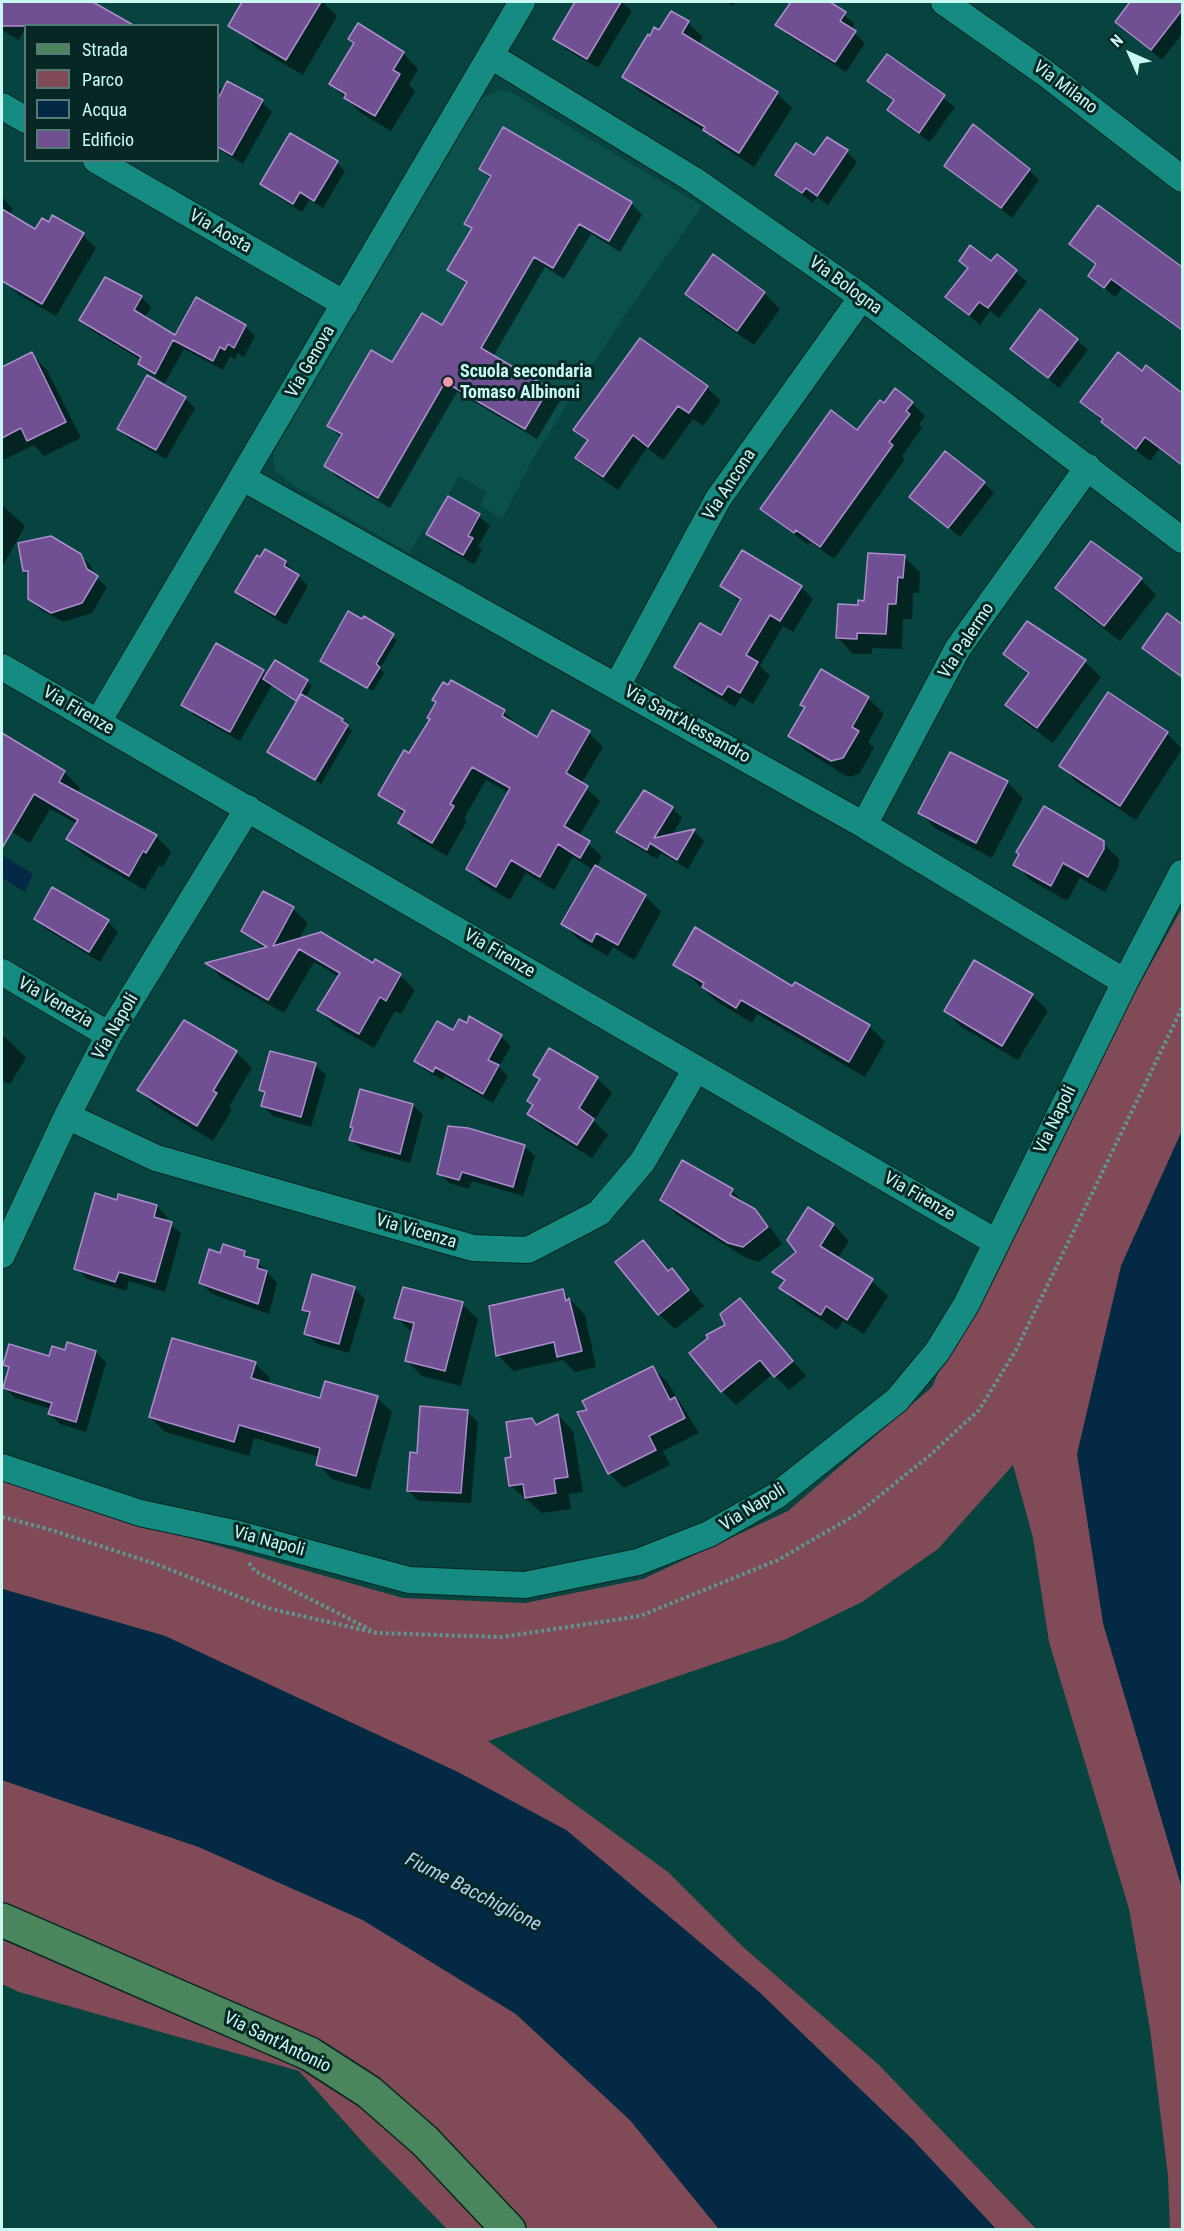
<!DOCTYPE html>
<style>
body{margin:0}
#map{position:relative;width:1184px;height:2231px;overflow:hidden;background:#07443f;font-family:"Roboto Condensed",sans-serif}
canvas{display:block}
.frame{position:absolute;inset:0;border:3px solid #caf9f2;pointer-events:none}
.legend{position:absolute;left:24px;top:24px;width:195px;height:138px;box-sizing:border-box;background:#062724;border:2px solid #547b76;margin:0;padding:8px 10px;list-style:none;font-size:18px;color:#caf9f2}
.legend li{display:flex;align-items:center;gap:12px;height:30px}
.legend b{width:30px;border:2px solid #547b76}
.north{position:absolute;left:1100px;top:24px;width:60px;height:60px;-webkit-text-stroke:4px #062724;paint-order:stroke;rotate:315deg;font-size:16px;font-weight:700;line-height:24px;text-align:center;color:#caf9f2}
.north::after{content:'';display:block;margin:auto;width:21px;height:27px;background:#caf9f2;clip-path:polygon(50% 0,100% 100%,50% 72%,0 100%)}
</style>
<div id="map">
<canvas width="1184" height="2231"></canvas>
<div class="frame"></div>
<ul class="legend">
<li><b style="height:8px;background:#4a855c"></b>Strada</li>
<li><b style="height:16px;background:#804a56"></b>Parco</li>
<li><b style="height:16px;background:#032945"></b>Acqua</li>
<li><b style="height:16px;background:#714f93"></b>Edificio</li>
</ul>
<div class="north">N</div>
</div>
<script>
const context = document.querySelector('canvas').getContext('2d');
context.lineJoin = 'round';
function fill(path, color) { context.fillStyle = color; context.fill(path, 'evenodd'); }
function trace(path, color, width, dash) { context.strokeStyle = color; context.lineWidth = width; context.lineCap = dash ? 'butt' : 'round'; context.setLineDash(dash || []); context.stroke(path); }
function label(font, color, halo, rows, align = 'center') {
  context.font = font + ' "Roboto Condensed",sans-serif'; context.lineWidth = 6; context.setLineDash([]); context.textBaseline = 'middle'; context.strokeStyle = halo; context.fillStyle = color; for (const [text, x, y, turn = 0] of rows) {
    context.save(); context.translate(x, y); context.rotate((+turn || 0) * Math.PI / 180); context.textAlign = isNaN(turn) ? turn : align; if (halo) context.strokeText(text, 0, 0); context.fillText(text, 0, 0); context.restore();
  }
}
fill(new Path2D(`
 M501,90L511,92L702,206L626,313L536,453L502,519L480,505L487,492L459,476L427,531L423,530L409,553L291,484L276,471L273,461L274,451L472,108L484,97Z`), '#0b504a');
fill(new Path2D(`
 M1182,908V1131L1121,1266L1103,1623L1182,1888V2229H1170L1168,2176L1150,2029L1129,1909L1049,1642L1033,1538L1013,1465L938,1549L862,1602L784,1640L488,1741L668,1872L743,1947L879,2065L1037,2230L996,2229L912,2139L759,1992L566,1830L165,1636L2,1589V1479L148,1526L403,1598L525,1603L643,1579L788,1511L932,1387L996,1242Z
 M2,1780L199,1847L363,1920L516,2014L630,2120L719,2229H447L367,2147L299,2071L19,1992L2,1984Z`), '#804a56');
fill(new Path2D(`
 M2,855L33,874L25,892L2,878Z
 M1182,1131V1888L1103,1623L1077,1454L1121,1266Z
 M2,1589L165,1636L458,1772L566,1830L759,1992L912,2139L996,2229H719L630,2120L516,2014L363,1920L199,1847L2,1780Z`), '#032945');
fill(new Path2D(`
 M2,2H53L62,7L65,2H90L116,16L26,26L19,40L3,31L2,34Z
 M261,2H323L337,16L303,75L258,49L242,33Z
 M576,2H622L632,11L598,68L565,49L555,38Z
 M726,2H736L733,6Z
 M792,2H828L855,24L851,30L865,43L846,72L788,35L777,24Z
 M1129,2H1182V34L1162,60L1117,22L1131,3Z
 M688,23L703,37L698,45L777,94L792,108L754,167L719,144L708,133L639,91L624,77L650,38Z
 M350,39L403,53L418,69L409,85L415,91L391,131L361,113L331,84L355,44Z
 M887,56L955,107L930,142L899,120L889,110L894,102L869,81Z
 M218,88L262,102L272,112L243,164L218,149Z
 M847,152L857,162L828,205L817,197L813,203L777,175L814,157Z
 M337,163L345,171L323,208L309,200L302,212L270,192L261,184Z
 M946,166L1029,170L1039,180L1012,218Z
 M481,169L631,203L642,215L620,252L591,234L564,279L545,267L493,357L548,389L560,401L537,439L457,392L390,508L337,477L326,466L340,437L329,426L393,364L442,327L467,285L449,270L472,230L466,224L491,180Z
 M2,197L13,209L9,215L36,231L49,224L53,217L83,235L96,248L56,316L19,295L6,282L10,275L2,270Z
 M1099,207L1182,269V331L1122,288L1115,297L1090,276L1097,266L1071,244Z
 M997,256L1027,282L999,318L990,311L980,325L947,297L969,269L961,261L991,263Z
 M764,293L780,309L754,345L703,310L687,294Z
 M141,297L151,307L144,319L176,337L245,326L255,336L244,357L238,353L235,359L230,356L223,370L184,349L165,383L149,373L139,363L141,360L91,330L81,320Z
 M1077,340L1088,350L1059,388L1012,349Z
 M31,354L47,370L81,438L44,456L34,445L3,460L2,369Z
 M1147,367L1182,395V466L1159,449L1150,461L1116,435L1082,401L1142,373Z
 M707,387L721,401L703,426L693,419L663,460L647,448L618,490L592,472L577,458L588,442L575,430Z
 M185,398L195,408L166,459L128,438L119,428Z
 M912,403L925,416L919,425L922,428L902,456L905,459L834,559L810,542L808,545L762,509L857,432L884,405Z
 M984,483L994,493L960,537L911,497Z
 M448,498L479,516L490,526L478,546L482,550L474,564L438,544L428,534Z
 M2,505L25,526L2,567Z
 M80,555L91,566L94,576L107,587L92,613L63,622L39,609L29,598V576L24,570Z
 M904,557L920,572L919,593H913L912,619H903L902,649L872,648V654H853L838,638L860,606Z
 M285,562L308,586L286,625L248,602L237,592Z
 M1141,579L1156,595L1120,641L1072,604L1057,588Z
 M722,586L801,587L813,599L793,632L783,626L760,666L770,676L753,704L741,697L735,707L689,680L676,667L721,637L740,602Z
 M1168,615L1182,625V678L1144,648Z
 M363,621L397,640L380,669L384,673L373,691L322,661Z
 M1027,623L1085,662L1101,677L1053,743L1023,721L1007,705L1029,675L1005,654Z
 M217,645L267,675L275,662L307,681L312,686L305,698L342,720L352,731L321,784L269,751L298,702L272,685L240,741L194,715L183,704Z
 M868,698L884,714L868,742L874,748L859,774L848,777L806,751L790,736L806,709L802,704Z
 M504,712L518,726L538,739L589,733L603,747L581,784L600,801L579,836L602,856L596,868L645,896L661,912L634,960L613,947L608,956L579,940L563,924L593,870L573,857L554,890L526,873L510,900L481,883L468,869L509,793L486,780L464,818L467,821L447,856L414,837L400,823L405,815L380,795L409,755Z
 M1167,733L1182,749L1136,820L1077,782L1061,766Z
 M5,737L64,772L80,788L77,794L156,836L171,852L163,867L159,865L145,890L84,855L68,839L77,824L50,809L30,843L2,826V742Z
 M1007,782L1023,798L992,858L936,829L920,813Z
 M672,808L682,818L672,836L694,831L704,841L688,869L661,853L657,859L628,842L618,832L630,810Z
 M1103,843L1119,859V866L1105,892L1080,878L1067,901L1030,880L1015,864Z
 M293,909L308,923L298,940L400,975L415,990L401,1014L395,1011L374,1048L334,1025L319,1010L339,977L314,962L284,1013L222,978L208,964L264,949L243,931Z
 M35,919L108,922L118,932L100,962L46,929Z
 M675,964L793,988L869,1026L885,1042L865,1077L757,1014L752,1023L719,1003Z
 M1032,995L1048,1011L1018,1060L961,1027L946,1011Z
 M184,1022L236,1052L252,1068L229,1107L232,1110L213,1141L154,1105L139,1090Z
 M453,1032L501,1036L511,1046L499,1067L508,1076L493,1103L445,1076L443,1080L425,1070L416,1061Z
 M2,1034L26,1058L10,1084L2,1081Z
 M315,1065L326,1075L311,1127L273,1116L263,1106L266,1095L261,1089Z
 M535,1075L597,1078L612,1093L594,1121L608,1135L592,1158L543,1128L529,1114L534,1106L529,1101L541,1080Z
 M413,1105L423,1115L410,1163L362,1150L351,1140L354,1130L351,1127Z
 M524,1146L535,1156L523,1196L472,1181L469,1189L449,1183L439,1173Z
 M732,1191L770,1227L782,1244L759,1262L746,1258L677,1215L662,1200Z
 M118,1201L157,1206L167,1217L166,1221L181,1233L165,1292L129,1281L126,1291L87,1279L76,1268Z
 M809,1209L834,1225L849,1241L838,1258L872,1281L888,1296L864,1334L843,1321L837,1330L797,1304L781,1288L785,1283L774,1272L798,1252Z
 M643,1242L669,1271L672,1270L687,1285L704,1306L675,1329L659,1314Z
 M244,1252L251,1260L258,1262L277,1283L269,1314L212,1294L201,1283L221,1255Z
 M354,1288L365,1299L349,1353L317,1344L306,1333L311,1317L304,1310Z
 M562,1291L585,1315L596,1367L575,1372L563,1360L513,1371L498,1355Z
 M740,1300L806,1376L789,1390L773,1374L736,1405L722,1391Z
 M462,1304L478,1319L461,1386L422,1376L406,1360L413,1333L396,1317Z
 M66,1352H96L106,1363L86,1432L60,1424L50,1414L51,1409L15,1398L5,1388L10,1370L4,1365L50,1358Z
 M255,1364L270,1378L268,1385L321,1400L377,1398L392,1412L370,1490L332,1479L318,1464L319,1457L254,1438L249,1456L165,1432L150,1417Z
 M653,1368L668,1383L699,1433L663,1451L670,1465L624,1488L609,1473L589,1411Z
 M467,1412L478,1422L471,1503L419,1501L408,1491L418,1454Z
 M558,1415L573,1431L583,1492L569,1494L571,1509L542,1513L511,1486L513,1458L532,1420L537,1426Z`), '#0007');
const building = new Path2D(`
 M2,2H93L135,26H2Z
 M242,2H321L286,60L228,26Z
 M575,2H621L587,59L553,39Z
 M791,2H830L846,12L840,21L856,31L835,62L775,25Z
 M1130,2H1182V10L1151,50L1115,22Z
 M671,11L689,21L682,33L778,92L739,153L703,130L705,127L622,77L648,34L650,36L654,27L659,30Z
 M358,23L404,52L393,70L400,74L375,116L344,98L346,94L329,84L354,43L348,39Z
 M887,54L945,95L919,133L887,110L894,100L867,81Z
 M227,81L263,100L232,155L218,147V99Z
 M973,124L1030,169L1001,208L944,166Z
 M503,127L632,202L609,241L579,224L553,268L534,257L481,348L549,388L525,429L445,382L378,498L324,466L342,434L327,426L371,350L392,362L422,313L442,325L467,282L447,270L472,228L464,224L491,176L479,169Z
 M290,133L338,161L314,201L300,192L293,204L260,184Z
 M827,137L848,150L817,196L806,188L802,193L775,175L796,143L814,155Z
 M1098,205L1182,267V330L1111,279L1104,288L1088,276L1096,264L1069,244Z
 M2,209L35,229L42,218L49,222L52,215L84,233L42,304L2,281Z
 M970,245L991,261L997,254L1017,270L988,308L979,302L969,315L945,297L968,268L959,261Z
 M713,254L765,292L737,331L685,294Z
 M105,277L142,296L134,310L175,335L196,297L246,325L234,348L228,344L225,350L220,347L213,361L173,340L155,374L138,364L141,357L79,320Z
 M1040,309L1078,339L1048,378L1010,349Z
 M640,338L708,386L689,413L678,406L648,447L633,435L603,477L575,458L588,440L573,430Z
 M32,352L66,422L27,441L21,428L2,438V367Z
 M1118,352L1142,371L1146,365L1182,393V465L1145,437L1136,449L1101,422L1103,419L1080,402Z
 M147,375L186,397L156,450L117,429Z
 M895,388L913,402L906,411L910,414L889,442L893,445L820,547L796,530L794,533L760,509L831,410L857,430L880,400L884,403Z
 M945,451L985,482L948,528L909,497Z
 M448,496L480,514L468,536L473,538L463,555L426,534Z
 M51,536L81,554L87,569L98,576L82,603L51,613L28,599V571H23L18,543Z
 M1091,541L1142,578L1104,626L1055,588Z
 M265,549L286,561L284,566L299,575L275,615L235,592L257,555L260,557Z
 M742,550L802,586L780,621L770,615L746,655L758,662L740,693L728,686L722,695L674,667L700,623L721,635L741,599L720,586Z
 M868,553L905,555L903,578L898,577L896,604H888L886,634L857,633V639L836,638L838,604L858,605V600L864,601Z
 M348,611L362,619L364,616L394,634L376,664L380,667L367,688L320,661Z
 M1167,613L1182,624V677L1142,648Z
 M1027,621L1086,660L1037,728L1005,705L1029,673L1003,654Z
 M216,643L264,670L230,732L181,705Z
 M275,660L308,680L296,701L263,679Z
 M821,669L869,697L852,727L859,731L843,758L831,761L788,736L805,707L800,705Z
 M451,680L505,710L502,716L537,737L552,710L590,731L566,773L588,786L564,826L590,841L580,858L558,844L540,877L511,860L496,887L466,869L510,788L472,767L450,804L454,806L432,843L398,823L405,811L378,795L404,750L409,753L430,719L427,718L436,702L432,700L443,682L448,685Z
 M1108,692L1168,732L1120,806L1059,766Z
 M301,694L343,719L342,721L348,725L315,780L267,752Z
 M2,733L65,771L59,782L157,835L146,853L143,851L129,876L66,839L78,820L34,794L2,848Z
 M950,752L1008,781L976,843L918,813Z
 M644,790L673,807L654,838L695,829L677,860L650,843L647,850L616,832Z
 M1044,806L1104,841V849L1088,877L1063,863L1051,886L1013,865L1019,854L1016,852Z
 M595,865L646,895L618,945L596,933L592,942L561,924Z
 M52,887L109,920L89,952L34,919Z
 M263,891L294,907L273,946L321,932L373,963L375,959L401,974L386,1001L380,997L359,1034L317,1010L340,973L299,949L268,1000L205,963L267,947L241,931Z
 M695,927L792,986L795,982L870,1025L849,1062L741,1000L736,1008L702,987L704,983L673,965Z
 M974,960L1033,994L1002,1046L944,1011Z
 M469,1016L502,1035L488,1060L499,1065L483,1094L435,1067L433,1072L414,1061L437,1021L453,1030L459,1019L467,1023Z
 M184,1020L237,1051L213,1091L217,1093L197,1126L137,1090Z
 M549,1048L598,1077L579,1108L594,1119L577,1145L527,1114L533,1105L527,1101L540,1079L533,1075Z
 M270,1051L316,1063L301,1117L261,1106L265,1092L259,1090Z
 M360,1089L413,1104L400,1154L349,1140L353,1128L350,1127Z
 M448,1126L468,1128L525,1145L513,1187L462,1172L459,1180L437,1174Z
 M682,1160L733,1189L730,1195L755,1209L768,1227L743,1247L728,1243L660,1200Z
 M95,1193L117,1200L118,1194L157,1205L154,1217L172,1222L155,1282L119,1272L115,1282L74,1269Z
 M808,1207L834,1224L820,1246L873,1279L847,1320L826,1306L821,1315L779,1288L785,1280L772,1272L796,1252L787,1240Z
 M643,1240L668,1271L672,1268L689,1290L658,1315L615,1262Z
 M223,1244L245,1251L244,1256L259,1260L257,1268L267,1271L258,1304L199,1283L209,1249L220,1253Z
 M312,1274L355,1287L339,1344L304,1334L310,1312L302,1310Z
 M403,1287L463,1302L445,1371L405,1361L414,1323L394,1318Z
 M563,1289L566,1301L569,1298L582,1351L557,1357L554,1342L496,1356L489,1306Z
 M740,1298L793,1361L774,1377L760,1360L721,1392L689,1353L708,1338L706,1335L725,1325L720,1314Z
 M172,1338L256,1362L251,1378L320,1398L325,1381L378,1396L356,1476L316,1465L320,1448L239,1425L234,1442L149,1417Z
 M67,1342L96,1351L76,1422L48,1414L52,1403L3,1388L9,1367L3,1365L9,1344L49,1356L52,1346L65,1350Z
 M653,1366L670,1400L675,1397L685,1418L649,1436L656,1450L608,1474L577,1412L587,1410L582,1401Z
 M420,1406L468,1410L461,1493L407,1491L410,1452L417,1453Z
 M558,1414L568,1477L554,1479L556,1493L525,1498L523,1484L509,1486L505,1458L511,1457L506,1422L532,1418L536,1425Z`);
fill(building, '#714f93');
trace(building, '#ab8dcc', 1.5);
const street = new Path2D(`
 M944,2L1045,73L1182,179
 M491,56L694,180L862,297L1182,540
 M2,106L26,120
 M96,160L345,304
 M243,478L864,825L1125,982
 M2,667L996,1242
 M617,686L718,499L862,297
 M98,722L522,2
 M864,825L958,648L1088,467
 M2,972L109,1035
 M67,1116L156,1158L473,1248L528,1250L599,1213L643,1161L696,1069
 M2,1255L67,1116L109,1035L248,808
 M2,1467L140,1513L238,1534L409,1580L525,1585L638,1562L709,1534L776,1496L897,1400L937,1352L966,1305L1125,982L1182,873`);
const secondary = new Path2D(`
 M2,1920L310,2054L369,2092L425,2141L509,2230`);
trace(street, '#062724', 28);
trace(secondary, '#062724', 36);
trace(new Path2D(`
 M2,1517L48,1529L156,1564L267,1608L377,1633L502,1637L640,1616L778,1560L857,1514L929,1456L979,1410L1016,1350L1182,1008
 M249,1563L255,1571L371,1630`), '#5f9690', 4, [3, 3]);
trace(street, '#168b82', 26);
trace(secondary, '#4a855c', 33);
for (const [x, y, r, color] of [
 [448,382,6,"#f29aad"]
]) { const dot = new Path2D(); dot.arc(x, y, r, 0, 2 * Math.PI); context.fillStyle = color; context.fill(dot); trace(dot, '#062724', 2); }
label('18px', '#caf9f2', '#062724', [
 ["Via Milano",1065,88,37],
 ["Via Aosta",220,232,30],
 ["Via Bologna",845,286,36],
 ["Via Genova",311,362,-60],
 ["Via Ancona",730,485,-57],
 ["Via Palermo",967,641,-57],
 ["Via Firenze",78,711,30],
 ["Via Sant'Alessandro",687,725,29],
 ["Via Firenze",499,954,30],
 ["Via Venezia",55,1003,30],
 ["Via Napoli",116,1027,-60],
 ["Via Napoli",1056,1120,-64],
 ["Via Firenze",919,1197,30],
 ["Via Vicenza",416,1232,16],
 ["Via Napoli",753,1508,-32],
 ["Via Napoli",269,1542,15],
 ["Via Sant'Antonio",277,2043,26]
]);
label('bold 18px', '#caf9f2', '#062724', [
 ["Scuola secondaria",460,372],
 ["Tomaso Albinoni",460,393]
], 'left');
label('italic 20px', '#b0d1f0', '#062724', [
 ["Fiume Bacchiglione",473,1893,27]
]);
</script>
